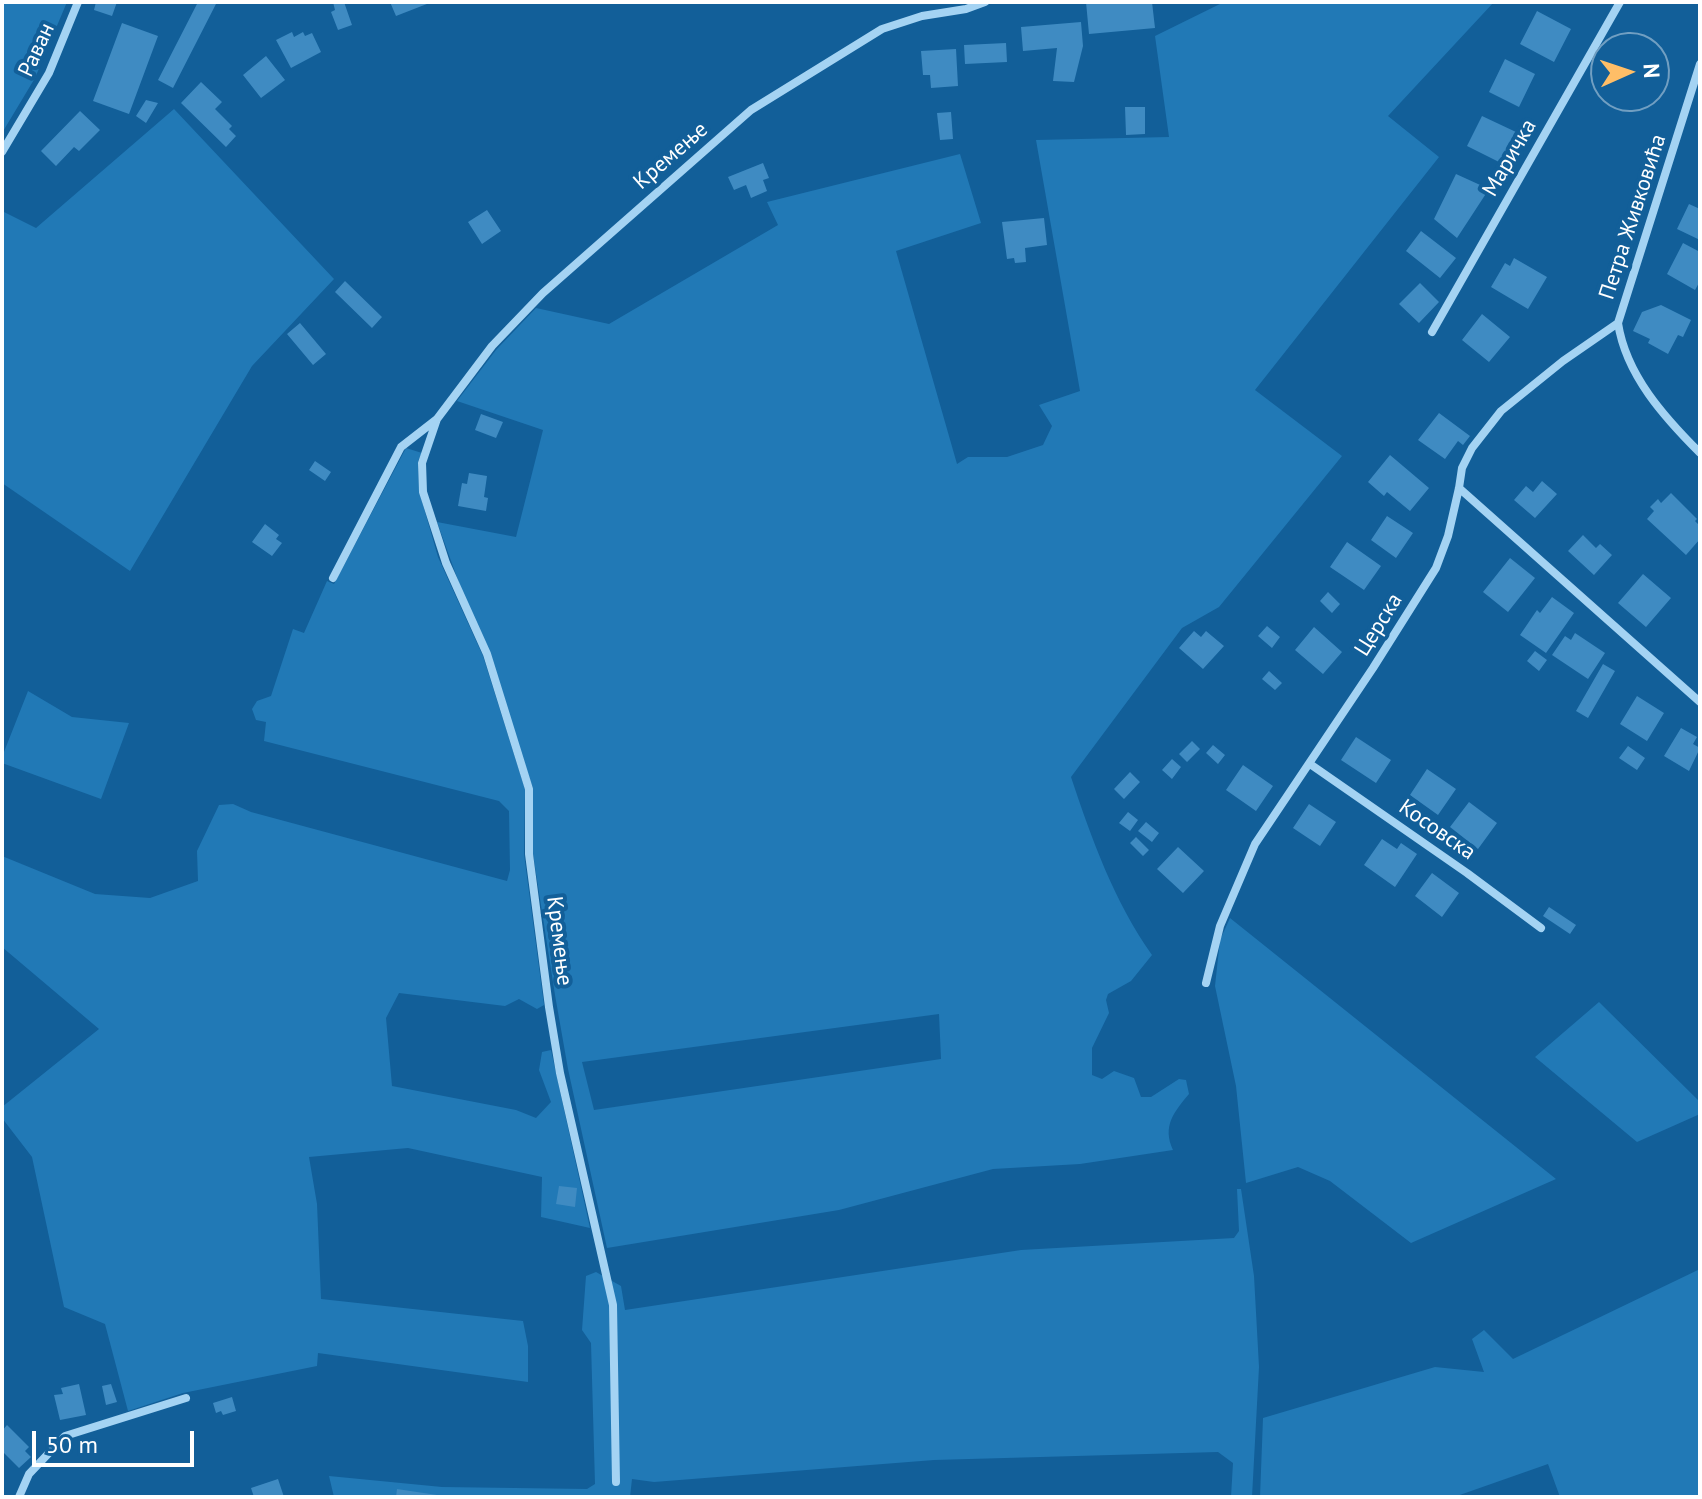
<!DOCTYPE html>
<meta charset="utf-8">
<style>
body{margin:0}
#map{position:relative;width:1702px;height:1499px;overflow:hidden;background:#125f99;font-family:"PT Sans",sans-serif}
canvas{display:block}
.frame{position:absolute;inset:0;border:4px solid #fff;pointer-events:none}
.north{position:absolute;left:1590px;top:32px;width:80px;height:80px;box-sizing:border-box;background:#125f99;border:2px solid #719fc2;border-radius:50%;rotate:87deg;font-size:22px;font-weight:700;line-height:32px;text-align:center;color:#fff}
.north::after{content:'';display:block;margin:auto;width:28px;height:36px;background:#ffbe67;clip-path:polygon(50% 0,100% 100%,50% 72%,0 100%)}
.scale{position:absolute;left:32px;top:1431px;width:162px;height:36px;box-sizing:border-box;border:4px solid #fff;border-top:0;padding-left:10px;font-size:24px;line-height:28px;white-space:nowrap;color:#fff;-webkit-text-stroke:6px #125f99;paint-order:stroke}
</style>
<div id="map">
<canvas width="1702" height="1499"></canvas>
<div class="frame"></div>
<div class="north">N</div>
<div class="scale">50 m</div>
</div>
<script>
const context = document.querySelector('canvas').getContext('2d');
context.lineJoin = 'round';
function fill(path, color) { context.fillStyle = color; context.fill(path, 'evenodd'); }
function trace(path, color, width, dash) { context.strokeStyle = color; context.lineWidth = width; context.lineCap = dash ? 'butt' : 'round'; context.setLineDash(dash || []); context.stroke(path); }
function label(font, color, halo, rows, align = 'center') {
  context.font = font + ' "PT Sans",sans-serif'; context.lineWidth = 8; context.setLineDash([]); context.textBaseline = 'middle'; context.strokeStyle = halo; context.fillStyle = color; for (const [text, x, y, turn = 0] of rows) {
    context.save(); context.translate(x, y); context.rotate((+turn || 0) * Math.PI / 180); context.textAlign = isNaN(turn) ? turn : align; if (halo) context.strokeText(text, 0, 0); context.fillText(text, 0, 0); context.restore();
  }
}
fill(new Path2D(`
 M2,2H67L35,78L2,133Z
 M1224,2H1494L1388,116L1439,157L1255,390L1342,456L1219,607L1182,628L1071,777C1092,840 1114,901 1152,955L1131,981L1108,994L1106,1000L1109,1013L1092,1048V1075L1102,1079L1114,1071L1134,1078L1141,1097H1151L1179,1079L1186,1080L1189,1094C1174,1112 1162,1126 1173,1150L1080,1164L993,1169L839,1210L607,1248L568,1069L555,995L533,854V788L437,522L516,537L543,430L457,401L496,350L536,308L609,324L778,225L767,202L960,154L981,223L896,251L957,464L968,457H1007L1043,445L1052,426L1039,405L1080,391L1036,140L1169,137L1155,36ZM939,1014L941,1059L594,1110L582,1062Z
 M174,109L334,279L252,366L130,571L2,483V211L36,228Z
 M406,448L422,453L418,461L419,491L438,557L483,656L525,789L524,854L544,1005L537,1009L519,999L505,1006L399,993L386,1018L392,1086L516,1110L536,1118L551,1102L539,1070L542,1052L551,1050L590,1228L541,1217L542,1177L408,1148L309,1157L317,1204L321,1299L523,1321L528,1346V1382L318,1353L317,1366L183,1393L128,1411L105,1324L64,1307L32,1157L2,1118V1107L99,1029L2,947V856L95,894L150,898L198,881L197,851L219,805L233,804L251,812L507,881L510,870L509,811L499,801L264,741L266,722L256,720L252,709L257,701L271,696L293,629L304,633L327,581L334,584Z
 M28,691L72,717L129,723L101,799L2,763V757Z
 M1230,918L1556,1179L1411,1243L1330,1181L1298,1167L1246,1183L1236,1086L1215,986L1220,940Z
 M1599,1002L1700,1102V1114L1637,1142L1535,1057Z
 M1237,1189H1241L1254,1276L1259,1367L1252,1497H1231L1233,1463L1218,1452L934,1460L654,1482L632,1479L630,1497H334L329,1476L442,1487L587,1489L595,1484L591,1343L582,1330L586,1276L596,1272L621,1286L625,1310L1021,1250L1234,1238L1239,1231Z
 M1700,1269V1497H1560L1548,1464L1454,1497H1260L1263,1418L1435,1367L1484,1372L1472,1339L1484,1330L1513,1359Z`), '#2179b6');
fill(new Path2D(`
 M96,2H117L112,16L94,10Z
 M198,2H217L173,88L158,80Z
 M333,2H344L352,25L338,30L331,12L335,10Z
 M390,2H432L396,16Z
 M1086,2H1152L1155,28L1089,34Z
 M1537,11L1571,29L1554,62L1520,44Z
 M1081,22L1083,46L1074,82L1053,81L1057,48L1023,51L1021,27Z
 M122,23L158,36L129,114L93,101Z
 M292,32L294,37L303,32L305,36L312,33L321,52L291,68L276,40Z
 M1006,43L1007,62L965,64L964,45Z
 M956,49L958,86L931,88L930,75H923L921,51Z
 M266,56L285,80L261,98L243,75Z
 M1505,59L1535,74L1519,107L1489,92Z
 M201,82L222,102L215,109L232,126L229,129L236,136L226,147L181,103Z
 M146,100L158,103L146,123L136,116Z
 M1125,107H1145V134L1126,135Z
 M80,111L100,130L79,151L74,147L56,166L41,151Z
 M951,112L953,139L940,140L937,113Z
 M1482,116L1516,132L1501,163L1467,146Z
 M763,163L769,178L763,180L767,191L751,198L746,185L734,190L728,177Z
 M1456,174L1489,189L1457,238L1434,219Z
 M1689,204L1700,209V240L1677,229Z
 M487,210L501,231L482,244L468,222Z
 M1044,218L1047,245L1025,248L1026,262L1015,263L1014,258L1007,259L1002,222Z
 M1421,231L1456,258L1440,278L1406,251Z
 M1683,243L1700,252V281L1695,290L1667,274Z
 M1514,258L1547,277L1528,309L1491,287L1505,263L1510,266Z
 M345,281L382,317L372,328L335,292Z
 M1420,283L1439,302L1419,323L1399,304Z
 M1661,305L1691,320L1683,337L1678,335L1668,354L1648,343L1650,339L1633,331L1642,312Z
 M1482,314L1510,337L1489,362L1462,340Z
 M300,323L326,354L313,365L287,334Z
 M1439,413L1470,436L1463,445L1458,441L1445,459L1418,440Z
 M481,414L503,422L496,438L475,430Z
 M1390,455L1429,488L1410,511L1387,492L1384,496L1368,482Z
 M315,461L331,472L325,481L309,470Z
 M469,473L487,476L484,497L488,498L486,511L458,506L462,483L467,484Z
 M1542,481L1557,494L1535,518L1514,500L1526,486L1533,492Z
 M1671,493L1697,519L1695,521L1700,526V539L1686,555L1647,519L1654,511L1650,507L1658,499L1661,503Z
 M1387,516L1413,533L1396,558L1371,540Z
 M265,524L279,535L276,539L282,543L272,556L252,542Z
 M1583,535L1596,548L1600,544L1612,555L1594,575L1568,551Z
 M1347,542L1381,566L1364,590L1330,567Z
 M1510,558L1535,578L1508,612L1483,592Z
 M1643,574L1671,598L1646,627L1618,603Z
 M1328,592L1340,604L1332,613L1320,601Z
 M1552,597L1574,613L1546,653L1520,635L1537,610L1540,613Z
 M1267,626L1280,637L1272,648L1258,636Z
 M1314,627L1342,652L1323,674L1295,650Z
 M1194,631L1201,637L1206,631L1224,646L1203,669L1179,648Z
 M1575,633L1605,653L1588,679L1552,655L1565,636L1571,640Z
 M1535,651L1547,660L1539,671L1527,661Z
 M1603,664L1615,671L1588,718L1576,711Z
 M1269,671L1282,683L1275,690L1262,679Z
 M1637,696L1664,713L1647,741L1620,724Z
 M1681,728L1697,737L1693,744L1700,748L1689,771L1664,756Z
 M1356,737L1391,760L1376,783L1341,760Z
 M1192,741L1200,749L1187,762L1179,754Z
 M1213,745L1225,755L1218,764L1206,753Z
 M1628,746L1645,758L1637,770L1619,758Z
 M1172,759L1181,767L1172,779L1162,770Z
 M1243,765L1273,786L1256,811L1226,790Z
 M1427,769L1456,789L1438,815L1410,795Z
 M1130,772L1140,782L1124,799L1114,789Z
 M1469,802L1497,823L1478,849L1450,827Z
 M1309,804L1336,822L1320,846L1293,828Z
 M1128,812L1138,820L1130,831L1119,823Z
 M1146,822L1159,833L1152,842L1138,831Z
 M1136,837L1149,850L1143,856L1130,843Z
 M1382,839L1397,849L1401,843L1417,854L1395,887L1364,865Z
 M1178,847L1204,871L1183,893L1157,869Z
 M1432,873L1459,893L1442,917L1415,896Z
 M1549,907L1576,925L1570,934L1543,916Z
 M559,1186L577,1188L575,1207L556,1204Z
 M79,1384L86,1415L60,1420L54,1395L63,1394L61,1388Z
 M111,1384L117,1402L106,1405L102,1386Z
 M232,1397L236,1411L223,1415L221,1411L216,1413L213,1403Z
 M7,1425L29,1447L25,1451L31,1457L19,1468L2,1451V1431Z
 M278,1479L284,1497H254L251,1488Z
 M397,1489L437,1495V1497H396Z`), '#3f8bc2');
trace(new Path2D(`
 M1700,64L1618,323C1626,375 1664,417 1700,453
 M2,152L49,73L78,2
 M1432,332L1620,2
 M1459,488L1700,702
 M333,578L401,447L437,419
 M1310,764L1467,873L1541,928
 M1206,983L1220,926L1255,844L1373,668L1436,568L1448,536L1459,488L1462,468L1472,448L1501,411L1563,361L1618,323
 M616,1482L613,1305L560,1073L549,1007L529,854V789L487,654L446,563L423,492L422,463L437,419L492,346L543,293L751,110L882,29L922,16L966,9L985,2
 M19,1497L29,1474L65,1436L186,1398`), '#a4d3f3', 8);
label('22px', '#fff', '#125f99', [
 ["Раван",37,50,-65],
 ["Кремење",671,156,-41],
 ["Маричка",1510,158,-60],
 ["Петра Живковића",1633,217,-72],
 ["Церска",1379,625,-58],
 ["Косовска",1437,830,35],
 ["Кремење",559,941,83]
]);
</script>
